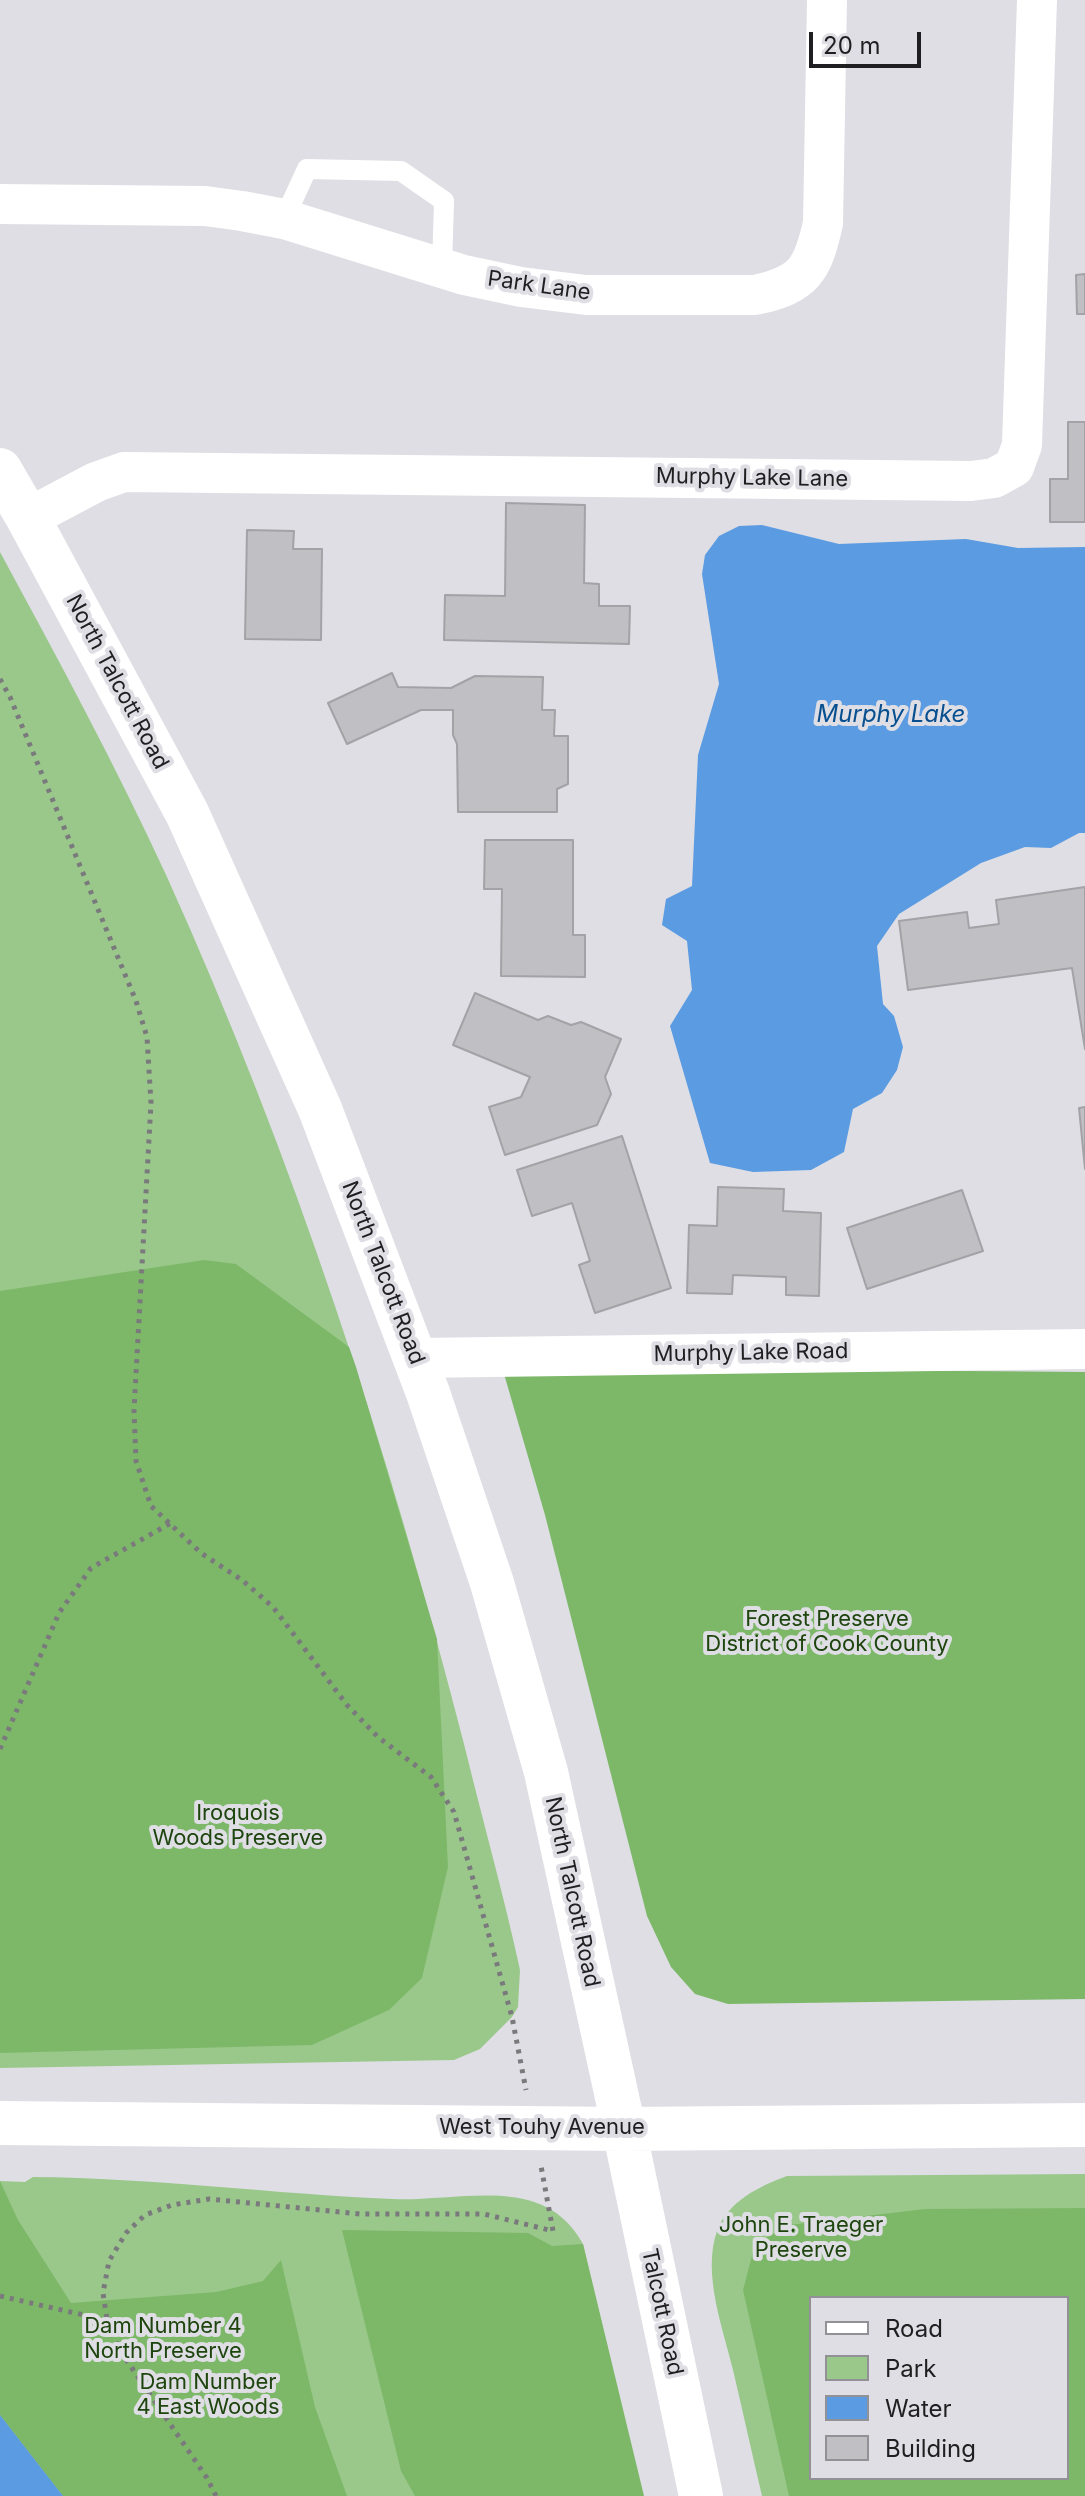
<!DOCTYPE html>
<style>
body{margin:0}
#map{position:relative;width:1085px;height:2496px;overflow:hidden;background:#dedee4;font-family:Inter,sans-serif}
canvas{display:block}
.legend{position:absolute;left:809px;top:2296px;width:260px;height:184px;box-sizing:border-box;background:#dedee4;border:2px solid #929296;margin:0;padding:10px 14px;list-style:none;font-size:24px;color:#1f1f21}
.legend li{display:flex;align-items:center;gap:16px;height:40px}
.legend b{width:40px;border:2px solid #929296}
.scale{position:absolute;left:809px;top:32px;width:112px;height:36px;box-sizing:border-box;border:4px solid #1f1f21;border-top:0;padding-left:10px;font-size:24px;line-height:28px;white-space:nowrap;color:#1f1f21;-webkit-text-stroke:6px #dedee4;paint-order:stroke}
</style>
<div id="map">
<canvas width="1085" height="2496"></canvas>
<ul class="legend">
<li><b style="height:10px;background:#fff"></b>Road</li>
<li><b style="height:22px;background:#9ac88b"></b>Park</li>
<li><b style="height:22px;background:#5b9be2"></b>Water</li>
<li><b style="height:22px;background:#bfbfc4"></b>Building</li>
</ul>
<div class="scale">20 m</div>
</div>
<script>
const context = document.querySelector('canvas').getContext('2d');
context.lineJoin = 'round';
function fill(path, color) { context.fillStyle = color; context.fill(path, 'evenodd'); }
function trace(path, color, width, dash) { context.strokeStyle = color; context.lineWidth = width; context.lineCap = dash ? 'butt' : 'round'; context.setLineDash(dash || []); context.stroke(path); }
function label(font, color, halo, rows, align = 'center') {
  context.font = font + ' Inter,sans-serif'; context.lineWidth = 8; context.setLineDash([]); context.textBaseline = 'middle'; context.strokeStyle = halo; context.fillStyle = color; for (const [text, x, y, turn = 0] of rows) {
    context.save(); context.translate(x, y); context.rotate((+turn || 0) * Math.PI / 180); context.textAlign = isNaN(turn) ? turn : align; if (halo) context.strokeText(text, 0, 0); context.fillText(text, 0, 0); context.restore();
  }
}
fill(new Path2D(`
 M0,552C58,659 116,766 167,877C294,1158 389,1450 465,1748C483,1822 504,1896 520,1970L518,2007L512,2017L480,2049L454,2060L0,2068Z
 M1085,2174V2496H762C752,2454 743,2412 733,2370C723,2328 702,2274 717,2231C728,2201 760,2186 787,2176ZM811,2298H1067V2478H811Z
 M33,2177C154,2178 273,2194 393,2199C435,2201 496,2188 534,2202C556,2209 572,2224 583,2244L643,2496H0V2181L25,2182Z`), '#9ac88b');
fill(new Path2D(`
 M204,1260L236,1264L349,1347L356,1367L437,1639L448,1867L422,1978L389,2010L312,2045L0,2053V1291Z
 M502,1367L1085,1372V1999L728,2004L695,1994L671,1967L647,1916L545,1515Z
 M0,2181L18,2220L71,2303L216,2292L263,2281L281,2260L315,2407L347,2496H63L0,2415Z
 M1085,2208V2496H789L743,2290L755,2244L789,2225L925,2209ZM811,2298H1067V2478H811Z
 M342,2230L528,2233L552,2246L583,2244L644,2496H415L401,2471Z`), '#7db869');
fill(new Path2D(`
 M762,525L839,544L966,539L1018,548L1085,547V833H1079L1051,848L1025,847L981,863L899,914L877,946L883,1004L894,1016L903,1047L897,1070L882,1093L853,1109L844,1152L811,1170L753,1172L710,1163L670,1026L692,990L687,941L662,925L666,899L692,886L698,755L719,684L702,574L705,555L719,536L739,526Z
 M0,2415L63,2496H0Z`), '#5b9be2');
const building = new Path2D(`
 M1085,274V314H1077L1076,275Z
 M1068,422H1085V522H1050V479H1068Z
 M506,503L585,505L584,583L599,584V606H630L629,644L444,640L445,595L505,596Z
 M247,530L294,531L293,549H322L321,640L245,639Z
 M392,673L398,687L451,688L475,676L543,677L542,710H555L554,736H568V784L557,789V812H458L457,744L453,735V710H421L347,744L328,703Z
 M485,840H573V935H585V977L501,976L502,889H484Z
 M1085,887V1049L1072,968L908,990L899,921L967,912L969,928L999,924L996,900Z
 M475,993L538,1020L548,1016L571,1025L581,1022L621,1039L605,1077L611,1094L597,1125L505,1155L489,1107L521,1097L530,1077L453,1045Z
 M1085,1107V1169L1079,1108Z
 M622,1136L671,1288L595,1313L579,1265L590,1261L572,1203L532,1216L517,1170Z
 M718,1187L784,1189L783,1211L821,1213L819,1296L786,1295V1277L733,1275L732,1294L687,1293L689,1225L717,1226Z
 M962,1190L983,1251L867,1289L847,1228Z`);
fill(building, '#bfbfc4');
trace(building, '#a2a2a7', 2);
trace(new Path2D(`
 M0,679L10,697L136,1001L147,1037L151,1103L134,1410L136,1461L151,1506L201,1553L242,1580L273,1607L347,1705L378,1737L431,1777L454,1812L512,2017L526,2090
 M0,1749L59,1613L91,1568L171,1523
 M0,2296L84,2315L108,2326
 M216,2496L207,2478L121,2352L108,2326L103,2293L109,2261L126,2233L145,2215L172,2205L209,2199L360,2214H484L553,2231L541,2166`), '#7a7a7d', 5, [4, 6]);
trace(new Path2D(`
 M284,219L307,169L401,171L444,201L442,268`), '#fff', 20);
trace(new Path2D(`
 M0,204L205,206L242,211L284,219L464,275L521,287L586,295H755C804,285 813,269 823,223L827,0
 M28,518L96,482L124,472L971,481L994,478L1014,467L1022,445L1037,0
 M416,1358L1085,1349`), '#fff', 40);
trace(new Path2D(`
 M0,470L28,518L187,813L320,1109L428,1393L492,1583L546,1772L624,2129L701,2496
 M0,2123L624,2129L1085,2125`), '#fff', 44);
label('22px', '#1f1f21', '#dedee4', [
 ["Park Lane",539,286,8],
 ["Murphy Lake Lane",752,478,1],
 ["North Talcott Road",117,682,62],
 ["North Talcott Road",383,1273,69],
 ["Murphy Lake Road",751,1353,-1],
 ["North Talcott Road",572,1892,78],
 ["West Touhy Avenue",542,2127],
 ["Talcott Road",662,2312,78]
]);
label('22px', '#1e450e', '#dedee4', [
 ["Forest Preserve",827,1619],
 ["District of Cook County",827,1644],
 ["Iroquois",238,1813],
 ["Woods Preserve",238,1838],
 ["John E. Traeger",801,2225],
 ["Preserve",801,2250],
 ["Dam Number 4",163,2326],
 ["North Preserve",163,2351],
 ["Dam Number",208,2382],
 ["4 East Woods",208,2407]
]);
label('italic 24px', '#084f90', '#dedee4', [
 ["Murphy Lake",891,715]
]);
</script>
